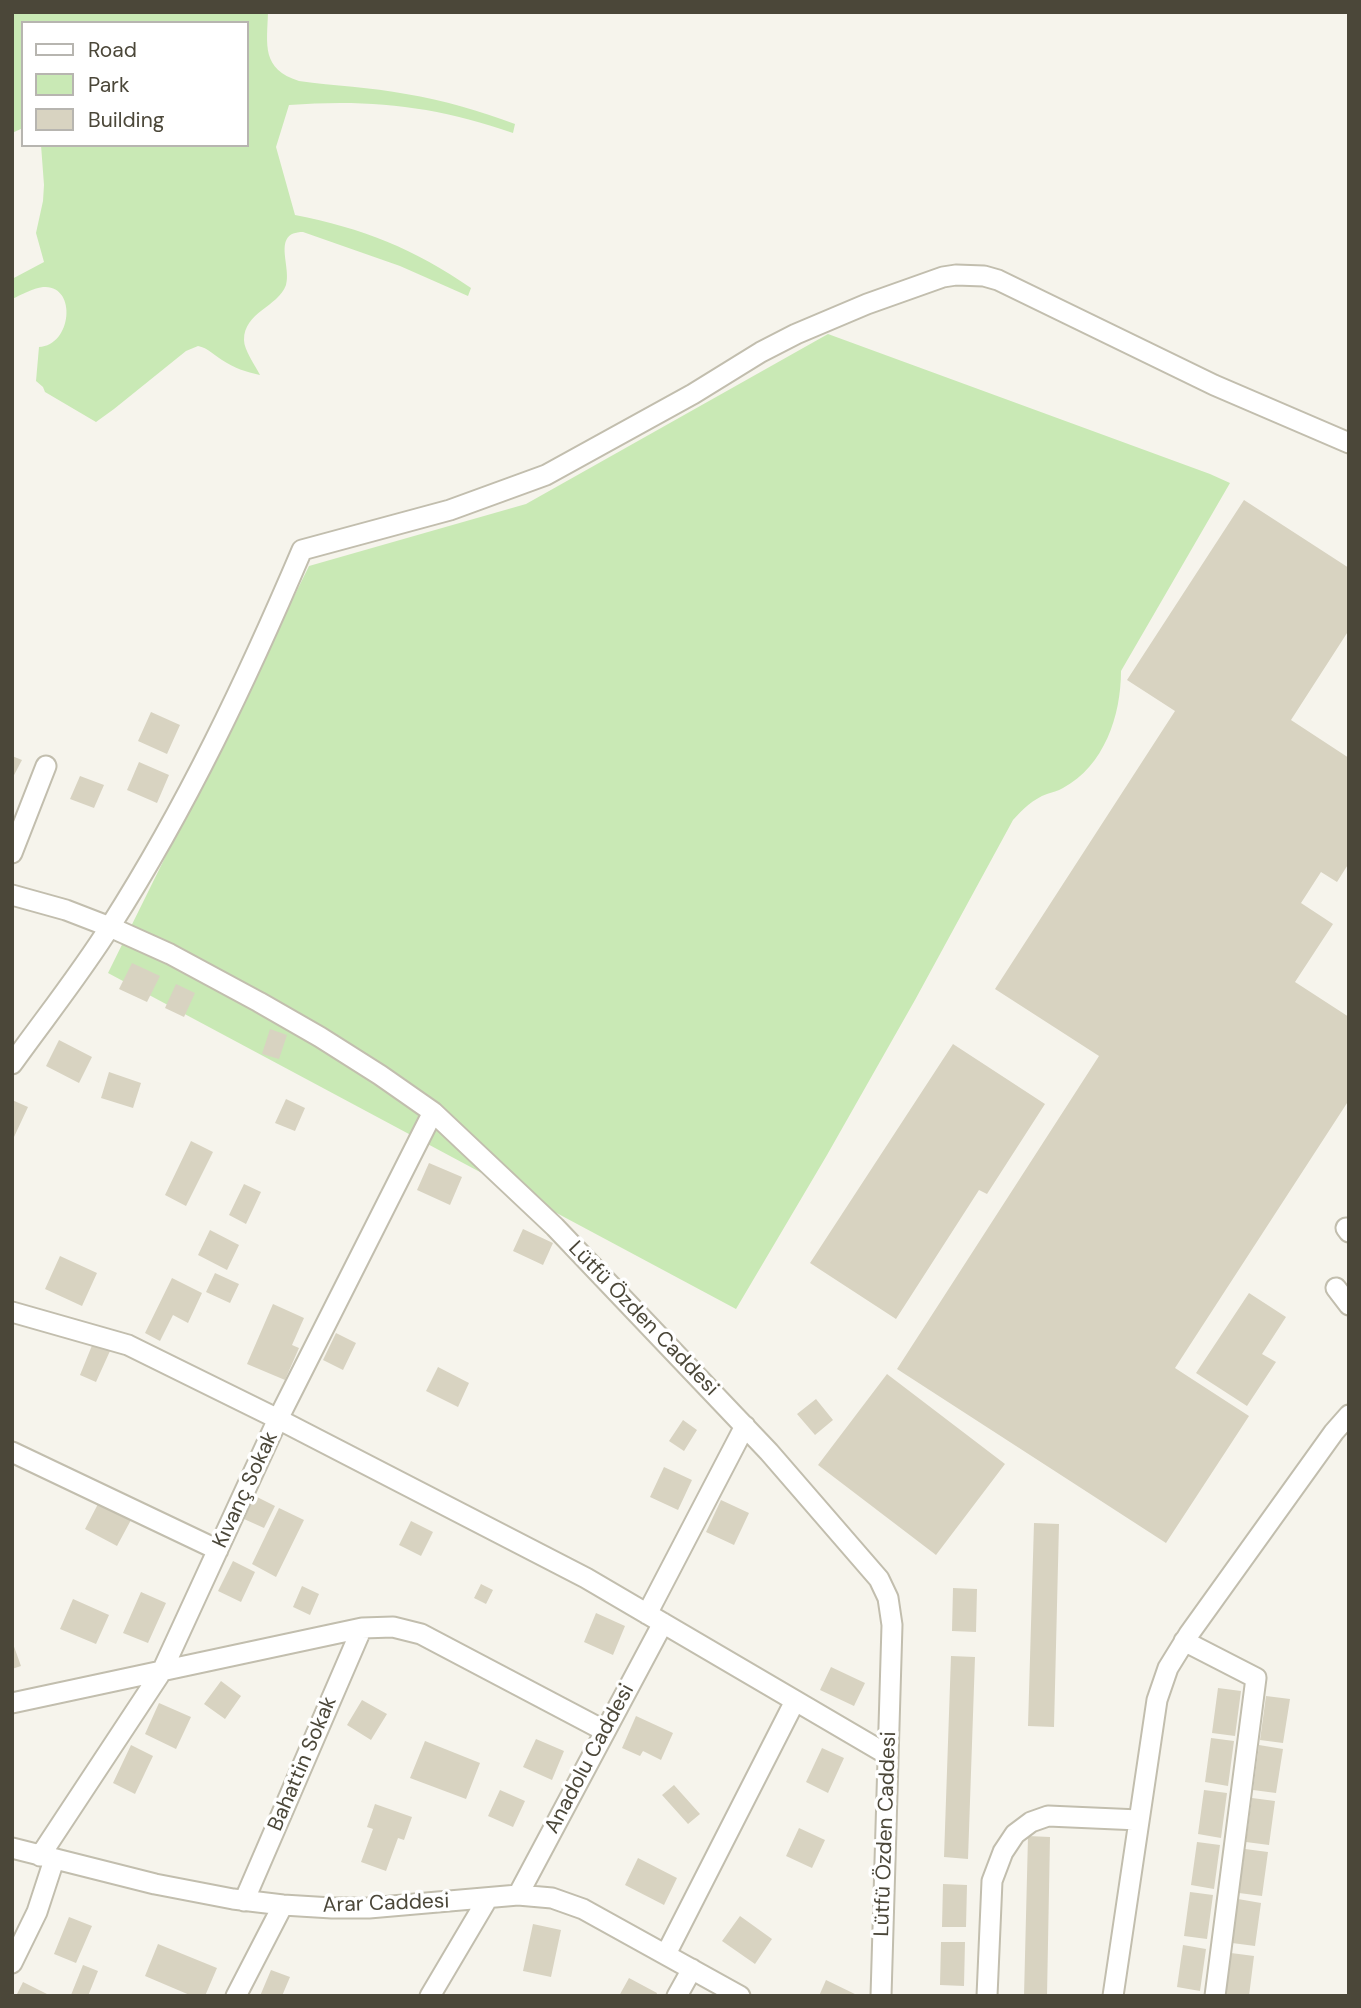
<!DOCTYPE html>
<meta charset="utf-8">
<style>
body{margin:0}
#map{position:relative;width:1361px;height:2008px;overflow:hidden;background:#f6f4ec;font-family:"DM Sans",sans-serif}
canvas{display:block}
.frame{position:absolute;inset:0;border:14px solid #4b4739;pointer-events:none}
.legend{position:absolute;left:21px;top:21px;width:228px;height:126px;box-sizing:border-box;background:#fff;border:2px solid #b7b5b0;margin:0;padding:9px 12px;list-style:none;font-size:21px;color:#4b4739}
.legend li{display:flex;align-items:center;gap:14px;height:35px}
.legend b{width:35px;border:2px solid #b7b5b0}
</style>
<div id="map">
<canvas width="1361" height="2008"></canvas>
<div class="frame"></div>
<ul class="legend">
<li><b style="height:9px;background:#fff"></b>Road</li>
<li><b style="height:19px;background:#c9e9b5"></b>Park</li>
<li><b style="height:19px;background:#d8d3c1"></b>Building</li>
</ul>
</div>
<script>
const context = document.querySelector('canvas').getContext('2d');
context.lineJoin = 'round';
function fill(path, color) { context.fillStyle = color; context.fill(path, 'evenodd'); }
function trace(path, color, width, dash) { context.strokeStyle = color; context.lineWidth = width; context.lineCap = dash ? 'butt' : 'round'; context.setLineDash(dash || []); context.stroke(path); }
function label(font, color, halo, rows, align = 'center') {
  context.font = font + ' "DM Sans",sans-serif'; context.lineWidth = 7; context.setLineDash([]); context.textBaseline = 'middle'; context.strokeStyle = halo; context.fillStyle = color; for (const [text, x, y, turn = 0] of rows) {
    context.save(); context.translate(x, y); context.rotate((+turn || 0) * Math.PI / 180); context.textAlign = isNaN(turn) ? turn : align; if (halo) context.strokeText(text, 0, 0); context.fillText(text, 0, 0); context.restore();
  }
}
fill(new Path2D(`
 M12,12H268C267,45 261,69 299,81C334,86 371,87 406,94C444,100 480,111 515,124L513,133C436,106 370,99 289,105L276,147L295,215C362,228 415,249 471,288L468,296L400,266L303,232C271,232 292,267 286,285C278,307 244,312 244,340C244,350 255,365 260,375C246,372 234,368 222,360C214,355 208,348 198,346L186,351L114,409L96,422L45,392L43,387L36,381L39,347C73,345 77,284 43,287C33,288 21,295 12,299V279L44,262L36,233L43,201L44,185L41,145H247V23H23V128L12,133Z
 M828,334L1210,474L1230,483L1121,671C1121,716 1104,766 1063,788C1058,791 1052,792 1047,794C1033,799 1023,809 1013,820L915,1000L827,1155L736,1309L108,973L309,566L526,504Z`), '#c9e9b5');
fill(new Path2D(`
 M1244,500L1349,568V630L1291,720L1349,758V863L1337,882L1321,872L1301,903L1333,924L1295,982L1349,1017V1100L1175,1368L1249,1416L1166,1543L897,1369L1099,1056L995,989L1175,711L1127,680Z
 M151,712L180,725L167,754L138,741Z
 M12,756L22,760L12,779Z
 M139,762L169,775L157,803L127,790Z
 M80,776L104,785L94,808L70,799Z
 M132,963L160,976L147,1002L119,989Z
 M176,984L195,993L184,1017L165,1008Z
 M270,1029L287,1035L279,1059L262,1054Z
 M59,1040L92,1057L79,1083L46,1066Z
 M953,1044L1045,1104L987,1194L979,1190L896,1319L810,1263Z
 M109,1072L141,1083L133,1108L101,1098Z
 M286,1099L305,1108L295,1131L275,1123Z
 M12,1100L28,1107L14,1137H12Z
 M191,1141L213,1152L186,1206L165,1195Z
 M429,1163L462,1177L450,1205L417,1190Z
 M244,1184L261,1192L246,1224L229,1215Z
 M523,1229L553,1243L543,1265L513,1251Z
 M210,1230L239,1245L227,1270L198,1255Z
 M60,1256L97,1273L82,1306L45,1289Z
 M215,1273L239,1284L230,1303L206,1292Z
 M172,1278L202,1293L188,1323L173,1315L160,1341L145,1333Z
 M1249,1293L1286,1317L1262,1354L1276,1362L1247,1406L1196,1373Z
 M273,1304L304,1318L292,1345L299,1348L285,1380L247,1364Z
 M336,1333L356,1343L343,1370L323,1360Z
 M93,1343L110,1351L96,1382L80,1375Z
 M438,1367L469,1383L458,1407L426,1391Z
 M887,1374L1005,1464L936,1555L818,1465Z
 M816,1399L833,1420L815,1435L797,1414Z
 M683,1420L697,1430L684,1451L669,1441Z
 M664,1467L692,1480L678,1510L650,1497Z
 M255,1496L275,1506L264,1528L244,1519Z
 M721,1500L749,1513L734,1545L706,1532Z
 M98,1504L131,1520L117,1546L85,1529Z
 M279,1508L304,1520L276,1577L252,1564Z
 M411,1521L433,1532L421,1556L399,1545Z
 M1034,1523L1059,1524L1054,1727L1028,1726Z
 M233,1561L255,1572L241,1602L218,1591Z
 M481,1584L493,1590L486,1604L474,1598Z
 M302,1586L319,1594L310,1615L293,1607Z
 M953,1588L977,1589L976,1632L952,1631Z
 M141,1592L166,1603L148,1643L123,1633Z
 M73,1599L109,1615L96,1644L60,1629Z
 M596,1613L625,1626L613,1655L584,1642Z
 M12,1641L21,1666L12,1669Z
 M951,1656L975,1657L968,1859L944,1857Z
 M831,1667L865,1683L854,1706L820,1690Z
 M221,1681L241,1696L225,1719L204,1704Z
 M1218,1688L1241,1691L1235,1736L1212,1733Z
 M1266,1696L1290,1699L1283,1743L1260,1740Z
 M362,1700L387,1714L371,1740L347,1725Z
 M159,1703L191,1717L176,1749L145,1734Z
 M636,1716L673,1733L661,1760L643,1751L640,1756L622,1748Z
 M1211,1738L1234,1741L1228,1786L1205,1782Z
 M536,1739L564,1751L552,1780L523,1767Z
 M425,1741L480,1763L466,1799L410,1778Z
 M131,1745L153,1756L135,1794L113,1783Z
 M1259,1745L1283,1749L1276,1793L1253,1790Z
 M822,1748L844,1758L828,1793L806,1782Z
 M674,1785L700,1814L688,1824L662,1795Z
 M500,1790L525,1801L513,1827L488,1816Z
 M1204,1790L1227,1793L1221,1838L1198,1834Z
 M1252,1798L1275,1801L1269,1845L1246,1842Z
 M375,1804L412,1817L404,1840L398,1838L386,1871L361,1862L373,1829L367,1827Z
 M799,1828L825,1840L812,1868L786,1856Z
 M1028,1836L1050,1837L1047,1996H1024Z
 M1197,1842L1220,1845L1214,1889L1191,1885Z
 M1245,1849L1268,1852L1262,1896L1239,1893Z
 M638,1858L677,1878L664,1905L625,1885Z
 M943,1884L967,1885L966,1927H942Z
 M1190,1892L1213,1895L1207,1939L1184,1936Z
 M1238,1899L1261,1903L1255,1946L1232,1943Z
 M740,1916L772,1939L755,1964L722,1941Z
 M69,1917L92,1926L76,1963L54,1954Z
 M533,1924L561,1930L551,1977L523,1971Z
 M941,1942H965L964,1986L940,1985Z
 M158,1944L217,1968L205,1996H192L145,1976Z
 M1183,1945L1206,1949L1200,1991L1177,1987Z
 M1231,1953L1254,1956L1249,1996L1225,1995Z
 M83,1965L98,1971L88,1996H73L71,1995Z
 M271,1970L290,1977L282,1996H260Z
 M629,1978L657,1993L656,1996H619Z
 M826,1980L859,1996H819Z
 M23,1982L51,1996H16Z`), '#d8d3c1');
const minor = new Path2D(`
 M12,853L46,766
 M12,895L66,910L110,927L170,954L259,1002L320,1037L380,1075L433,1112L555,1227L769,1452L879,1579L888,1598L892,1625L881,1996
 M12,1064C45,1018 81,973 111,925C187,806 247,679 302,550L450,510L546,475L693,394L761,352L796,334L867,304L943,277L956,275L984,276L998,280L1214,385L1349,443
 M1346,1228L1349,1232
 M1336,1288L1349,1305
 M12,1312L128,1345L278,1419L586,1578L888,1755
 M12,1452L218,1550
 M647,1614L745,1426
 M1184,1641L1256,1678L1215,1996
 M12,1703L362,1628L393,1627L421,1634L605,1731
 M12,1848L155,1884L233,1899L283,1905L332,1908H369L518,1895L552,1898L583,1909L740,1996
 M40,1856L162,1671L278,1419L433,1112
 M518,1895L663,1623
 M244,1901L362,1628
 M666,1954L795,1701
 M12,1963L37,1912L54,1860
 M236,1996L283,1905
 M430,1996L488,1898
 M677,1996L692,1969
 M987,1996L992,1881L1003,1852L1015,1834L1031,1822L1048,1816L1139,1820
 M1113,1996L1157,1700L1168,1668L1189,1634L1334,1432L1349,1415`);
trace(minor, '#c2beae', 23);
trace(minor, '#fff', 19);
label('21px', '#4b4739', '#fff', [
 ["Lütfü Özden Caddesi",643,1319,46],
 ["Kıvanç Sokak",246,1490,-65],
 ["Anadolu Caddesi",590,1759,-62],
 ["Bahattin Sokak",303,1764,-67],
 ["Lütfü Özden Caddesi",886,1834,-88],
 ["Arar Caddesi",386,1904,-2]
]);
</script>
